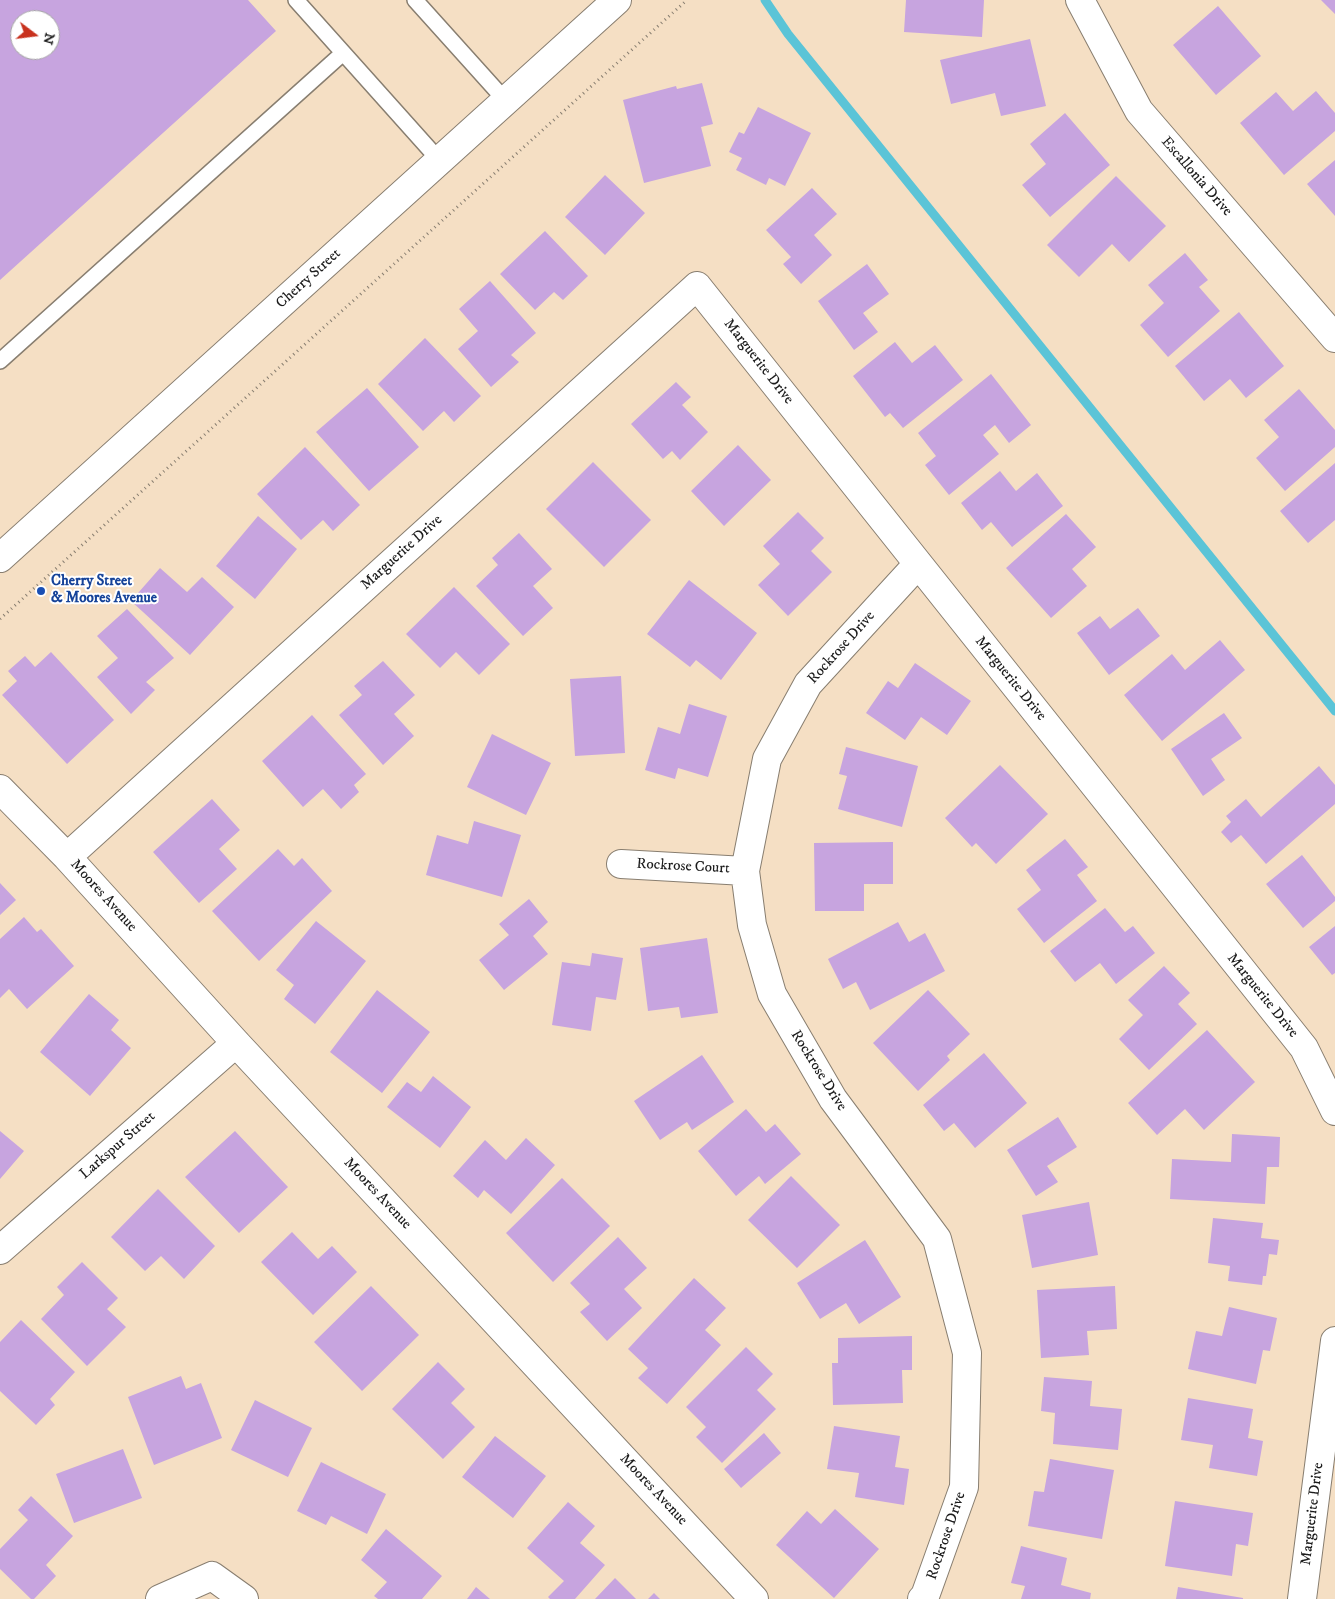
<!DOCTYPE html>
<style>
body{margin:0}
#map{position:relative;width:1335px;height:1599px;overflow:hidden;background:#f5dfc4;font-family:"IM FELL DW Pica",serif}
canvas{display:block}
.north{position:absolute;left:10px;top:10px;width:50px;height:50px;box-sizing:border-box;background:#fff;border:1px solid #a4a4a4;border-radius:50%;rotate:105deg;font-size:14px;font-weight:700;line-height:20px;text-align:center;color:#1c1c1c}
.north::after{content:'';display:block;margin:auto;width:18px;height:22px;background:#c8321e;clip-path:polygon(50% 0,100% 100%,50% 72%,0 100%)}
</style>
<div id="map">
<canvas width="1335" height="1599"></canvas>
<div class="north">N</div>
</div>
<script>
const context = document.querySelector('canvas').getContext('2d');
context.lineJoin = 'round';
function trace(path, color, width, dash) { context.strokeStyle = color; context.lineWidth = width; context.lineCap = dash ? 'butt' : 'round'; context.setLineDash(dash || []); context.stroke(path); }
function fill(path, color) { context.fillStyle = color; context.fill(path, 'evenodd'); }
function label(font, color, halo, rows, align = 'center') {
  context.font = font + ' "IM FELL DW Pica",serif'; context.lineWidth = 4; context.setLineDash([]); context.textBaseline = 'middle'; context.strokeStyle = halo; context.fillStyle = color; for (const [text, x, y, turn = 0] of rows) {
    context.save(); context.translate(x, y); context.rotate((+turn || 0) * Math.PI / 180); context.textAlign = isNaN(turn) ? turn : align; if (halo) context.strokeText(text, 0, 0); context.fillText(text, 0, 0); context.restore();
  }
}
trace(new Path2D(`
 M765,0L788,34L1335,711`), '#5bc4d7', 9);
fill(new Path2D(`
 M0,0H248L276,31L0,280ZM20,20H50V50H20Z
 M906,0H984L982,37L904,32Z
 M1321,0H1335V14Z
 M1218,6L1261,56L1216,95L1173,45Z
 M1030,39L1046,106L1001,116L995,93L951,104L940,60Z
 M702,83L713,124L701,127L711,166L644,183L623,100L676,86L677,89Z
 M1316,91L1335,113V131L1284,175L1240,123L1276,92L1293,111Z
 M758,107L811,133L785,186L769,178L766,185L736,170L742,158L729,152L739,132L744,134Z
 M1065,113L1110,165L1050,217L1022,185L1046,164L1030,144Z
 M1335,160V216L1307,184Z
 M605,175L645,213L605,255L565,217Z
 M1116,176L1166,226L1129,262L1112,244L1079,277L1047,245Z
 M812,188L837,214L814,235L832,255L801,284L783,264L791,257L766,230Z
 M545,231L588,276L563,300L554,292L535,310L500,274Z
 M1185,253L1208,280L1199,287L1220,311L1168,357L1140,325L1164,303L1148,285Z
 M867,264L889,294L863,313L878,332L854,350L818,301Z
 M490,281L536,333L511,355L519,362L491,387L458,349L478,331L459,309Z
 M1239,312L1284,366L1246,398L1230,379L1204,401L1175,366Z
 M425,338L481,396L454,422L444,411L423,431L378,384Z
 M895,342L912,363L935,345L963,380L903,428L890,413L885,417L853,376Z
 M991,374L1031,425L1009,443L995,425L983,435L999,454L949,495L925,465L936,456L918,433Z
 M676,382L691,397L682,405L708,432L680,460L672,451L663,459L631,424Z
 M367,388L419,447L369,491L316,432Z
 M1299,389L1335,430V447L1285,491L1256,458L1279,437L1264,420Z
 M738,445L771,480L724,526L691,491Z
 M305,447L360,505L333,531L323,520L301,540L257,494Z
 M593,462L651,520L604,567L546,509Z
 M1335,463V520L1308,543L1280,511Z
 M1000,471L1016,491L1037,473L1063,506L1012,547L991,522L982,530L961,503Z
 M798,512L824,538L811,551L832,572L788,616L758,585L780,564L763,546Z
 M1066,514L1096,547L1072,569L1087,586L1051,618L1006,568Z
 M258,516L297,549L255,599L216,566Z
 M519,533L552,569L533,586L553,608L523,636L476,586L498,565L492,558Z
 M160,568L187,592L202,577L234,607L190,655L131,601Z
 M689,580L757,633L721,680L696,660L690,667L647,634Z
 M454,587L510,644L479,675L456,652L440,668L406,634Z
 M1138,608L1160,636L1109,675L1077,633L1100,616L1110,629Z
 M127,609L174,658L146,682L155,690L131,714L97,677L118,658L97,636Z
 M1220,640L1245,670L1162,741L1124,695L1172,654L1185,670Z
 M51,652L114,720L67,764L2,695L17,681L8,671L25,656L35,667Z
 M383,661L415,695L394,714L414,736L383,765L339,715L362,695L354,686Z
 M915,663L971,701L947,735L921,717L905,740L866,713L888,681L898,688Z
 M621,676L625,753L575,756L570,679Z
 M689,704L727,716L708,777L678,768L675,779L645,770L658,727L680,734Z
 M1224,713L1242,738L1211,759L1225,780L1203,796L1171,749Z
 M312,715L366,774L354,785L359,792L341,809L323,789L303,807L262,761Z
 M492,734L551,763L526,815L467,787Z
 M846,747L918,766L902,827L838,809L847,776L839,774Z
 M1000,765L1048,814L996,864L976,843L972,847L945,818Z
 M1319,766L1335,785V804L1266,864L1241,835L1231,843L1221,832L1231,822L1226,816L1246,799L1261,817Z
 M212,799L240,830L219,849L237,869L199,903L153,852Z
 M474,821L521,835L502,897L426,875L437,835L468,844Z
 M1065,839L1088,867L1077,875L1097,901L1044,943L1017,909L1041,890L1026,870Z
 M893,842V884H864V911H815L814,843Z
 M278,849L294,866L302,858L332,891L259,961L212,911Z
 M1302,855L1335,897V901L1303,928L1266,884Z
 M0,883L16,900L0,915Z
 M529,899L548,922L533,936L548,954L504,990L479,960L509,935L499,924Z
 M1105,908L1125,932L1133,926L1155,953L1116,984L1100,963L1075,982L1050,951Z
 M24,917L37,932L41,929L74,966L27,1009L9,989L0,998V939Z
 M316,921L366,961L315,1024L284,999L294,985L276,970Z
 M898,922L909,942L925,933L945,971L870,1010L856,982L843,989L828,959Z
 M1335,926V973L1332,975L1309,947Z
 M707,938L718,1013L681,1018L679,1007L648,1011L640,948Z
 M592,953L623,958L616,1000L596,997L591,1031L552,1025L562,962L590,966Z
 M1164,966L1190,993L1178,1004L1197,1024L1149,1070L1119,1039L1143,1015L1128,1000Z
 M377,990L430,1032L382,1093L330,1052Z
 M928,990L970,1034L947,1056L950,1060L918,1091L873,1043Z
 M89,994L119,1020L111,1030L131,1048L90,1096L40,1052Z
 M1207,1030L1255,1082L1204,1130L1185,1109L1157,1135L1128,1103Z
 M984,1053L1027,1103L975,1148L954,1123L944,1131L923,1105Z
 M702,1055L734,1102L692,1130L687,1122L660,1140L634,1101Z
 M433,1076L471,1107L440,1148L387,1107L407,1082L421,1092Z
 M746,1109L766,1132L775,1124L801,1154L765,1184L759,1176L736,1196L698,1151Z
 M1058,1117L1077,1147L1047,1166L1058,1182L1036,1196L1007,1150Z
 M0,1131L24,1151L0,1179Z
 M235,1131L288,1187L239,1233L185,1177Z
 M1232,1134L1280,1137L1279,1167H1267L1265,1204L1170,1199L1172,1159L1231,1162Z
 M526,1138L555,1165L511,1214L484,1190L478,1198L453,1176L485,1140L506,1160Z
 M791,1176L840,1225L797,1268L748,1220Z
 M562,1178L610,1226L553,1282L506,1233Z
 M158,1189L215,1246L184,1279L161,1256L145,1271L111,1237Z
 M1089,1202L1098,1255L1032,1268L1022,1215Z
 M1213,1218L1263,1223L1261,1238L1279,1240L1277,1255L1269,1254L1266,1276H1263L1262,1285L1228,1281L1230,1266L1208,1263Z
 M292,1232L318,1259L332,1246L357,1272L313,1315L261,1262Z
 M618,1237L647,1268L624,1289L642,1308L607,1341L580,1312L590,1304L570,1283Z
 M865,1240L901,1297L859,1324L846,1303L820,1319L797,1283Z
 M82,1262L118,1298L107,1309L126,1327L87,1366L41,1319L64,1295L57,1287Z
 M694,1278L726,1308L705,1330L721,1345L667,1404L638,1378L648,1368L628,1349Z
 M371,1286L419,1335L362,1391L314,1342Z
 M1115,1286L1117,1329L1087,1331L1089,1355L1041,1358L1037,1290Z
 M1229,1307L1277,1318L1270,1351L1263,1350L1256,1384L1188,1369L1196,1331L1222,1336Z
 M21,1320L75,1372L50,1399L55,1405L36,1425L0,1391V1342Z
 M912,1336V1370H902L903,1403L833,1405L832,1363H838V1338Z
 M746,1347L773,1374L757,1390L776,1409L722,1463L696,1437L706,1427L686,1407Z
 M438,1362L465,1389L451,1403L475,1427L443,1459L392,1409Z
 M181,1376L186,1389L201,1383L222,1438L154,1465L128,1397Z
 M1044,1377L1092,1381L1090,1406L1122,1409L1118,1450L1053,1444L1055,1413L1041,1411Z
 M1188,1398L1253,1409L1248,1438L1263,1441L1257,1476L1209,1468L1213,1445L1181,1440Z
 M255,1400L312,1428L288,1477L231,1450Z
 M834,1426L900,1436L895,1467L909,1469L904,1505L855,1497L859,1473L827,1469Z
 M764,1433L781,1453L741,1488L724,1469Z
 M495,1436L546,1476L513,1518L462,1477Z
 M123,1449L142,1498L74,1523L56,1474Z
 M1050,1459L1114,1470L1102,1539L1028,1526L1034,1491L1044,1492Z
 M321,1462L386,1494L367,1534L331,1516L326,1525L297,1511Z
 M31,1496L73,1536L46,1565L56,1576L34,1599H31L0,1569V1549L28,1520L18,1510Z
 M1175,1501L1253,1513L1248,1546L1236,1544L1232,1576L1165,1566Z
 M568,1502L595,1526L580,1543L605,1565L575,1599H550L548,1597L564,1581L527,1548Z
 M835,1509L879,1549L834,1598L776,1545L807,1511L821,1524Z
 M386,1529L442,1576L422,1599H378L374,1596L387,1582L361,1560Z
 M1021,1546L1067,1558L1061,1585L1091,1593L1090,1599H1021L1025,1586L1011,1583Z
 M615,1578L636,1599H595Z
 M476,1587L490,1599H467Z
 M1178,1587L1243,1598V1599H1176Z
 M654,1593L660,1599H648Z`), '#c7a4df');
const service = new Path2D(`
 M296,0L440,161
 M415,0L505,100
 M0,361L343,53`);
const minor = new Path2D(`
 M1080,0L1139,111L1335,338
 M918,564L808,684L767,759L745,871L752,925L772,994L833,1099L937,1239L967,1353L964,1487L925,1596L922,1599
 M0,789L67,857L236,1043L754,1599
 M67,857L697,286L1304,1048L1335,1111
 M621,864L745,871
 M0,1250L236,1043
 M160,1599L212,1576L244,1599
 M1302,1599L1335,1341`);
const tertiary = new Path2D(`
 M0,558L617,0`);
trace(service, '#887e70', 18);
trace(minor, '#887e70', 30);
trace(tertiary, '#887e70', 30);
trace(new Path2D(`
 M0,619L687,0`), '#887e70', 3, [1, 4]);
trace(service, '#fff', 15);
trace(minor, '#fff', 28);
trace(tertiary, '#fff', 28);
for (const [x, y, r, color] of [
 [41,591,5,"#1a4fb4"]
]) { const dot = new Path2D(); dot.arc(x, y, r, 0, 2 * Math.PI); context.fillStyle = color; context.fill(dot); trace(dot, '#fff', 2); }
label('15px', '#1c1c1c', '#fff', [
 ["Escallonia Drive",1196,177,49],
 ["Cherry Street",309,279,-42],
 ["Marguerite Drive",758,362,52],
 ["Marguerite Drive",402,553,-42],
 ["Rockrose Drive",842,648,-48],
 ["Marguerite Drive",1010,679,51],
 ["Rockrose Court",683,867,3],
 ["Moores Avenue",103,896,48],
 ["Marguerite Drive",1262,996,51],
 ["Rockrose Drive",818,1071,58],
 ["Larkspur Street",118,1146,-41],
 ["Moores Avenue",377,1194,47],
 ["Moores Avenue",653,1490,47],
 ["Marguerite Drive",1313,1514,-83],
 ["Rockrose Drive",947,1536,-71]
]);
label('bold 15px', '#164399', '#fff', [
 ["Cherry Street",51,582],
 ["& Moores Avenue",51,599]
], 'left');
</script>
